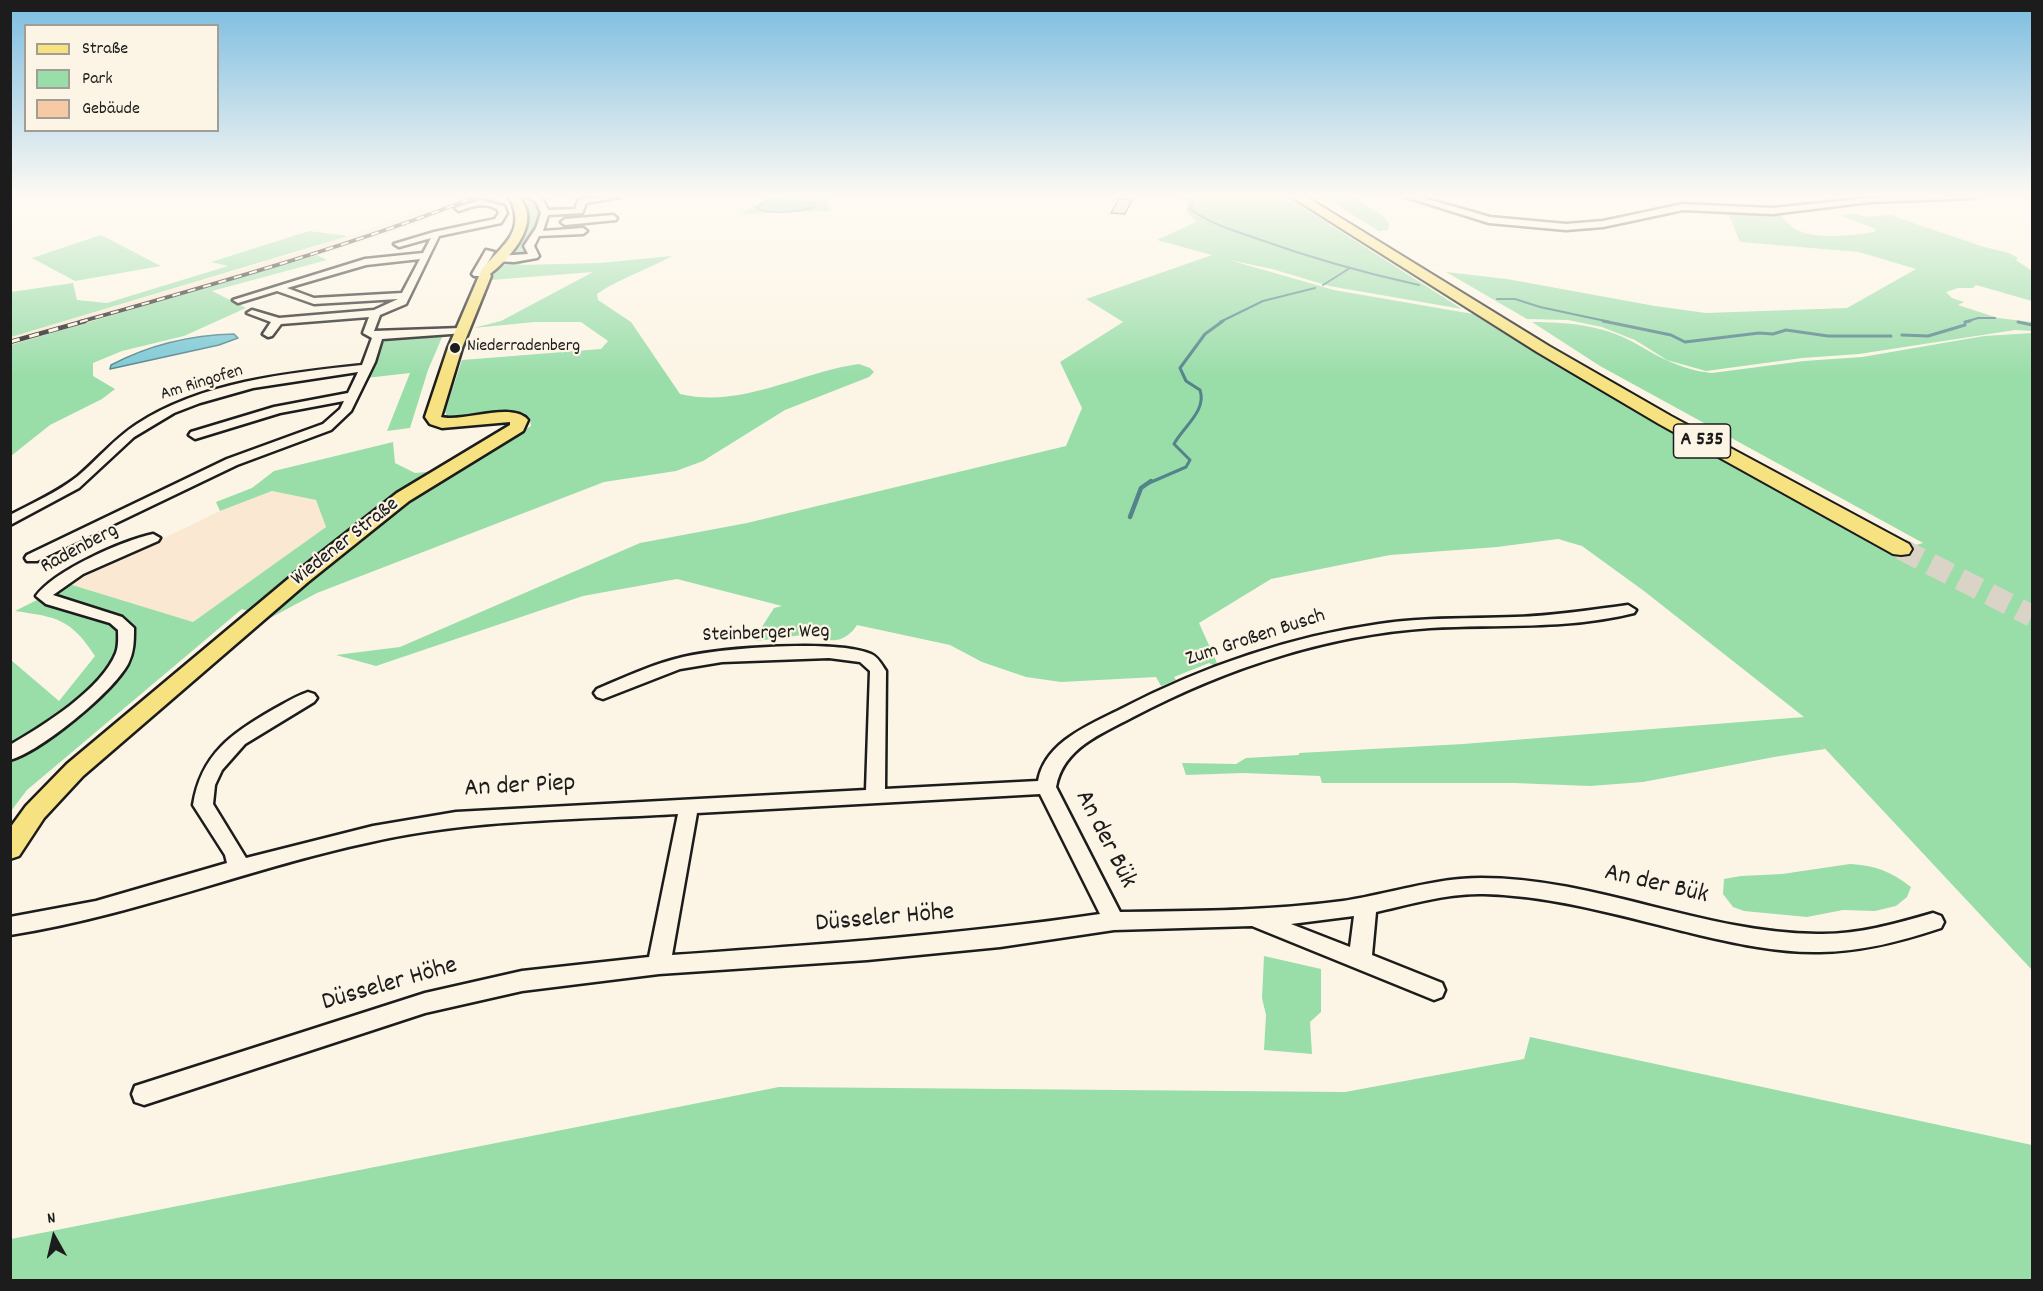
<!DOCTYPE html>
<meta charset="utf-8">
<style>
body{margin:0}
#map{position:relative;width:2043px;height:1291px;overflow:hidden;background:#fcf5e5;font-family:Dekko,sans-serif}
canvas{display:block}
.frame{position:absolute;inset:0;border:12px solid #1c1c1c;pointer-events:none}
.legend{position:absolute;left:24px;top:24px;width:195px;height:108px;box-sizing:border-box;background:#fcf5e5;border:2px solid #a29e95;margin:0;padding:8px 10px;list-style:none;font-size:18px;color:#1c1c1c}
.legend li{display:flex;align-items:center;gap:12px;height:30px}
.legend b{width:30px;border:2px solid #a29e95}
.north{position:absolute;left:24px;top:1207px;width:60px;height:60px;-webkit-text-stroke:4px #fcf5e5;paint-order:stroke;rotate:352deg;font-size:16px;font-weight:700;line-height:24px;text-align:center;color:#1c1c1c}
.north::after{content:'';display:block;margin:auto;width:21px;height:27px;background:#1c1c1c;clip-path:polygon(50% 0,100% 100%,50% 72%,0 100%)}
</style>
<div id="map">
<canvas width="2043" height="1291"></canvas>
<div class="frame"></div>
<ul class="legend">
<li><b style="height:8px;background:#f7e281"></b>Straße</li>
<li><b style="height:16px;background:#99dda9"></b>Park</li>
<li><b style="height:16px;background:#f5caa4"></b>Gebäude</li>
</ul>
<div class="north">N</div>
</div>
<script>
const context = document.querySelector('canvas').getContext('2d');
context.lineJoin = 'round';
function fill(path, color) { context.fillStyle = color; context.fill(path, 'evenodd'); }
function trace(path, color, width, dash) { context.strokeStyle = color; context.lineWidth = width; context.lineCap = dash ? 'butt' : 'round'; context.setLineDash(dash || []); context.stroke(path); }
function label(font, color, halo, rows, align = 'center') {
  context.font = font + ' Dekko,sans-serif'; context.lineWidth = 4.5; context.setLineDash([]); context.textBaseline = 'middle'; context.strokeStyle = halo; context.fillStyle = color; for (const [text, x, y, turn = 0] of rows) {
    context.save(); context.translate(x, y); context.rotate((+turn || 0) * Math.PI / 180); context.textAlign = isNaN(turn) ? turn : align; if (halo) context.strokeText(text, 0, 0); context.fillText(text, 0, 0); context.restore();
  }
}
fill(new Path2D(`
 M467,196H484L466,204L468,205L369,240L11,345V337L302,251Z
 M272,491L316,500L326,527L193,622L69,584L220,511Z`), '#fae8d2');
fill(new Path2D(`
 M771,196H825L831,211L778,212L814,203L780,200L768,201L764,212L772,213L740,214Z
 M1189,196H1285L1462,309L1329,286L1272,269L1229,260L1334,290L1473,314L1543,357L1887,553L1923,543L1600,366L1532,322C1566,322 1601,325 1631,341C1658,356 1680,370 1712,373L1804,361L1862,357L1984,336L2032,333V970L1816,739L1825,749L1774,757L1643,782L1590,786L1514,783H1322L1320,776L1243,773L1186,775L1182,763L1236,764L1246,758L1299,755V753L1463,744L1804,717L1644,591L1582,546L1558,539L1497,547L1390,555L1271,579L1199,623L1217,663L1213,665L1209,663L1174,677L1176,680L1161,686L1156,677L1061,682L1026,677L982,662L950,645L857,625C848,639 831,647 818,633L756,641L758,633L774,608L782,606L677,579L583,596L376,666L336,655L400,647L640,543L747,523L1066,446L1082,408L1060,362L1123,322L1086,299L1212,255L1157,240L1196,222L1186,211Z
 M1322,196H1351L1383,216L1389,223L1388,230L1379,231Z
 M521,197L531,198L539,213L534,230L524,243L529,255L511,256C528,235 532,221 521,197Z
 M1727,210L1777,212C1783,217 1788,225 1795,229C1813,240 1855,235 1875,232L1876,229L1840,215L1856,214L1867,217L1890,215L1981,246L2009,253L2018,258L2016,260L2032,271V301L1976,285L1973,288H1958L1946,292L1952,298L1964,302L1958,305L1998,318L2032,322V331L2015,330L1859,354L1802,358L1706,371L1667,360L1635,340L1602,327L1568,320L1527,319L1446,272L1507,279L1655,306L1706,313L1847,308L1916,269L1859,252L1740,242Z
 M309,231L348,236L11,337V292L73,283L77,300L107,303L228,266L211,262Z
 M101,235L161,266L75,281L32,258Z
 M317,255L327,260L212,291L246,308L184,336L122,351L93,363V376L115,389L102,399L50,425L11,456V345Z
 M672,256C647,270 620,278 597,294L598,300L631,322L680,394C741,409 800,372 859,364L870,368L874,372L869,377L785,410L703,461L676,471L604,482L317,593L270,618L242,609L27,790L11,811V660L59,701L95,656C71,619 57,617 15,611L69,584L193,622L326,527L316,500L272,491L220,511L216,502L252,488L274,471L393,442L395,463L415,473L459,469L531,426L530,418L521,412L452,418L447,416L445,411L462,360L601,349L608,341L581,322H535L473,328L501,321L593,272L491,280C499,264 509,262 526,262L519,265L600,263Z
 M443,335L428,370L410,428L387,431L410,373L366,378L377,361L380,344C397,332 424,336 443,335Z
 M1850,864C1875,865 1892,872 1911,887L1907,897L1896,906L1875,911L1843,910L1807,917L1744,911L1733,907L1723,894L1724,879L1741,876L1782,874Z
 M1264,956L1321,969V1012L1310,1022L1312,1054L1264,1050L1266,1015L1262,998Z
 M1530,1037L2032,1145V1280H11V1239L779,1087L1345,1092L1524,1059Z`), '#99dda9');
const water = new Path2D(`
 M780,200L814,203L816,205C808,212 764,216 756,207L768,201Z
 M234,334L238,338L219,345L110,369L111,365C149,345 190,335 234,334Z`);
fill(water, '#79c8d5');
trace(water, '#54838b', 1.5);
trace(new Path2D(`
 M1183,196L1193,201L1190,209C1210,224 1235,231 1258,239C1311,258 1364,273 1419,285
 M10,197L13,196
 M780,200L784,196
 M1323,285L1350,268
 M1497,299H1515L1540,307L1610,322
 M1220,322L1263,301L1315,288
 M1965,322L1978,318H1995`), '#54838b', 2);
trace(new Path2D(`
 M1603,321L1671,335L1685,342L1759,333L1773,334L1786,330L1828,336H1891
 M2018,322L2032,325
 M1902,335L1928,336L1965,325V322L1970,321
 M1149,483L1186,467L1190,460L1174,444C1183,427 1207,411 1200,390L1186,381L1180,368L1205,334L1223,321`), '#54838b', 3);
trace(new Path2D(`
 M1130,517L1141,488L1151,481`), '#54838b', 4.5);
const building = new Path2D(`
 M1119,199L1132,200L1125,214L1111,213Z`);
fill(building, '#f5caa4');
trace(building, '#1c1c1c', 1.5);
trace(new Path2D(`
 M1901,549L2032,616`), '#dad4c7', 22, [22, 11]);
const minor = new Path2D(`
 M526,196L542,198L548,210L575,209L578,201L582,199L620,197L586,203L582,213L548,215L543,231L583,228L587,231L583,234L539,236L534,246L539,256L537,258L514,262L494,261V257L497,256L528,254L524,246L536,228L541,213L536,202Z
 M1403,196H1417L1490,217L1566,224L1603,221L1683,204L1772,208L1870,198L1977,196L1973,198L1870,202L1772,214L1683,210L1603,227L1566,230L1489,223Z
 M480,200L504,206L507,213L501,223L439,236L406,304L380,315L374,331L461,328L466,331L465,333L382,339L375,362L351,411L331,430L237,465L37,561H27L25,558L27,555L227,459L323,424L340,409L344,401L280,413L195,439L189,435L191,432L274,407L348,393L358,372L253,388L200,403L174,413L134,437L79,488L10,525V515C33,503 58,492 78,476C98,459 115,438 137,424C201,382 287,373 362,365L372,338L363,333L369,317L281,324L272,336L268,337L263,334L271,322L247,313L252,310L279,318L374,310L398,299L314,304L277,291L238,303L233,300L365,259L423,253L431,238L399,247L394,244L434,232L495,219L499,213L497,209C483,202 473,206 459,211L455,208ZM420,259L402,293L314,298L287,288L366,265Z
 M613,215L617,218L616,220L565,225L561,222L565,219Z
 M486,250L494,252L480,276H474L472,274Z
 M153,534L160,538L158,541L83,574L53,595L122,617L134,628C134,641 134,652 128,664C112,693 41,751 10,760V745C44,725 101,690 116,653C119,645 118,637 118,630L110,623L46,604L36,596C55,570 122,541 153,534Z
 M1628,605L1636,610L1634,613C1567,630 1498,624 1430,628C1325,635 1225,669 1133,717C1101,734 1063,748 1056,787L1120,912C1195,911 1269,911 1343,901C1389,894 1434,878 1481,878C1596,878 1703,933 1817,934C1857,935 1895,924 1933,913L1941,916L1944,922L1941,928C1902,941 1861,952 1820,952C1780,953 1738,944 1699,935C1628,918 1557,896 1484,894C1447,893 1412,904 1376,912L1372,955L1442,983L1445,990L1442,997L1434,1000L1252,926L1114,930L1000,947L867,960L659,974L522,991L425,1013L144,1105L135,1102L132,1094L135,1086L425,993L522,971L649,957L678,814C575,820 471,819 371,842C249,868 133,916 10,935V917L96,901L227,863L225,855L193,805C201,754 232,733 274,709C285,703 296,696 308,692L314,694L317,698L314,702L245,744L222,770L215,785L213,804L246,858L373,826L456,812L866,790L870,671L860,662L829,658L722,662L680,669L603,699L597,697L594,693L597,689C625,677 653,664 683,657C722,648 836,639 871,654C878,657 882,665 886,671L885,789L1038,781C1045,742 1089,725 1121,709C1202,667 1288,637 1379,624C1424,617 1469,619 1515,617C1553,616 1590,610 1628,605ZM1040,794L1100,914C958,935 815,945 672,955L697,813ZM1354,916L1350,947L1291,924Z`);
const major = new Path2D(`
 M509,196H519C522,202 527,208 527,214C530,236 505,262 490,274L491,276L462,348L441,417C462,423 512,401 528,420L523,431L409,501L308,582L83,776L44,818L19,856L10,859V828L26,806L67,764L294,574L397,493L510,425V422L442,428L430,424L425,417L448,348L479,276L482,273L481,271C501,245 528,233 509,196Z`);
const highway = new Path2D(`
 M1290,196H1305L1549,346L1671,416L1909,544L1912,549L1909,554L1901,555L1893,554L1659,424L1537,352Z`);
trace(minor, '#1c1c1c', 5);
trace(major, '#1c1c1c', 5);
trace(highway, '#1c1c1c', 4);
fill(minor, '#fcf5e5');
fill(major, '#f7e281');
fill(highway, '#f7e281');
const railFar1 = new Path2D(`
 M80,322C214,284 348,247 478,196`);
const rail = new Path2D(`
 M10,342L85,321`);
trace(railFar1, '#1c1c1c', 4);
trace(rail, '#1c1c1c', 4.5);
trace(railFar1, '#fcf5e5', 2, [8]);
trace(rail, '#fcf5e5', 3, [10]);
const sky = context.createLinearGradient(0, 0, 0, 377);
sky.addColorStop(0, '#7bbce0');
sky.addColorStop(0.52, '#fefaf3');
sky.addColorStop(1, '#fefaf300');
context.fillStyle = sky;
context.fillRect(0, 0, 2043, 377);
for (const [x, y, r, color] of [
 [455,348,6,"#1c1c1c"]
]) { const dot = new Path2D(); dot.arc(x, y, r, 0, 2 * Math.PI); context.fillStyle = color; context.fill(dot); trace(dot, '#fcf5e5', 2); }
label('18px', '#1c1c1c', '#fcf5e5', [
 ["Niederradenberg",467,348]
], 'left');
label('18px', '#1c1c1c', '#fcf5e5', [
 ["Am Ringofen",202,384,-17]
]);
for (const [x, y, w] of [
 [1702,441,57]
]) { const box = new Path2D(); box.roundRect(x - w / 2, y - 17, w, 34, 4.5); context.fillStyle = '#fcf5e5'; context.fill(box); trace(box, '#1c1c1c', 1.5); }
label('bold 20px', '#1c1c1c', null, [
 ["A 535",1702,441]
]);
label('21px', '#1c1c1c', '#fcf5e5', [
 ["Wiedener Straße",346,543,-38],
 ["Radenberg",80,550,-28],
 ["Steinberger Weg",766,635,-2],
 ["Zum Großen Busch",1256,639,-18]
]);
label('26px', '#1c1c1c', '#fcf5e5', [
 ["An der Piep",520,788,-3],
 ["An der Bük",1104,840,63],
 ["An der Bük",1656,886,13],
 ["Düsseler Höhe",885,920,-5],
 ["Düsseler Höhe",390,986,-16]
]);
</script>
